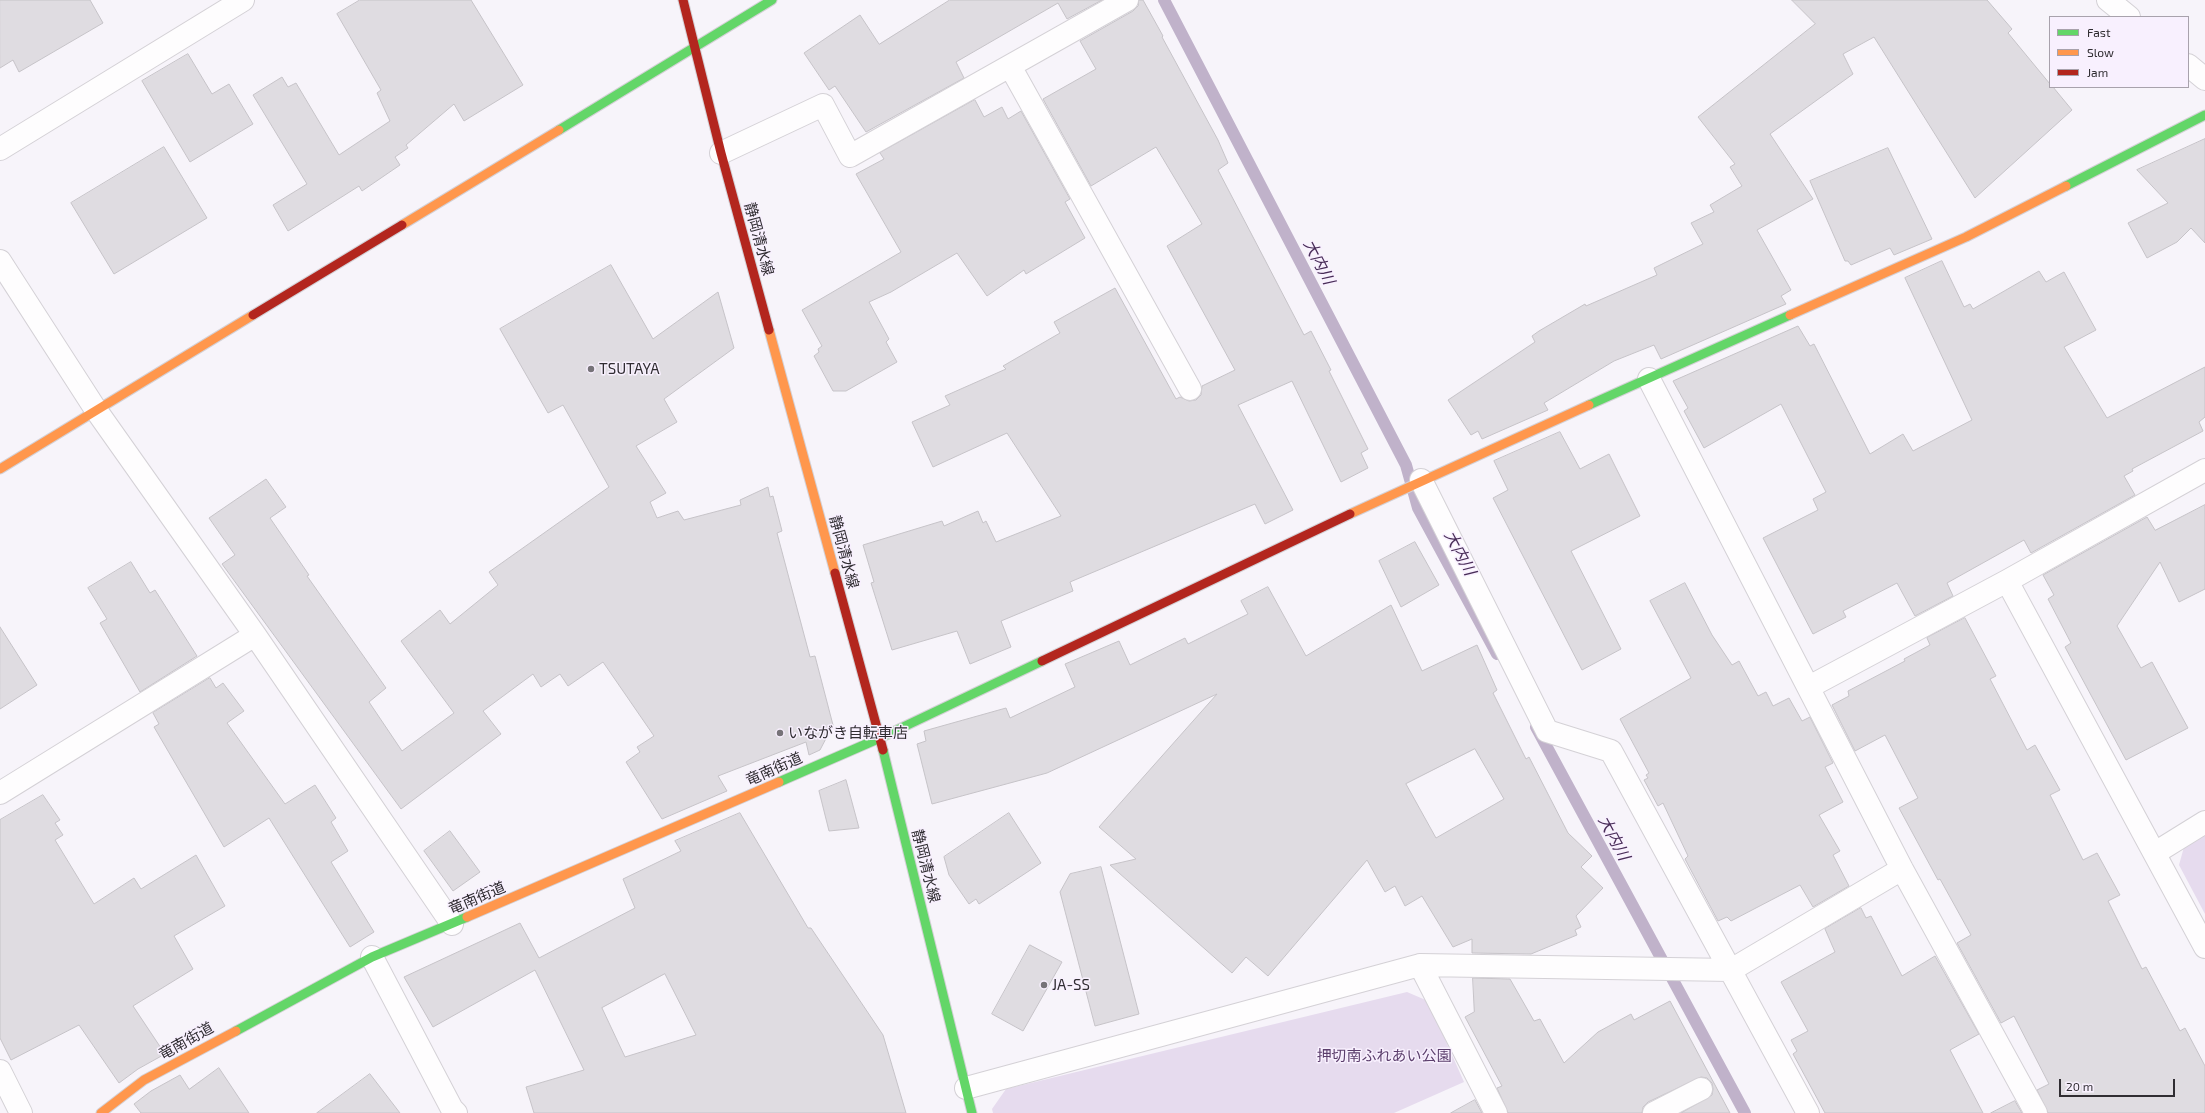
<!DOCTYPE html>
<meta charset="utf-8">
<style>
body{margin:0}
#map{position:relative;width:2205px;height:1113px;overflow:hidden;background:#f7f4fa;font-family:"Exo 2",sans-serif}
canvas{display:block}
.legend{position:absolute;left:2049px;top:16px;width:140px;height:72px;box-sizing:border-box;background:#f8f0fe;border:1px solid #a8a2ac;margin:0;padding:5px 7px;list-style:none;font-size:12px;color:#302d32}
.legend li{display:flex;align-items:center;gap:8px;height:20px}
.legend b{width:20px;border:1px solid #a8a2ac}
.scale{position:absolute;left:2059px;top:1079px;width:116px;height:18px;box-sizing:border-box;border:2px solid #302d32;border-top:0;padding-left:5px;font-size:12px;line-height:14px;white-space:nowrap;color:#302d32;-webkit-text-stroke:3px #f8f0fe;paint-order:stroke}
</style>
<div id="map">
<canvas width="2205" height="1113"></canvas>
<ul class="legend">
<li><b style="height:5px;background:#63d668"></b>Fast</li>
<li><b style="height:5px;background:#ff974d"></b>Slow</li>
<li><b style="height:5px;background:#b3261e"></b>Jam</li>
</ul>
<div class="scale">20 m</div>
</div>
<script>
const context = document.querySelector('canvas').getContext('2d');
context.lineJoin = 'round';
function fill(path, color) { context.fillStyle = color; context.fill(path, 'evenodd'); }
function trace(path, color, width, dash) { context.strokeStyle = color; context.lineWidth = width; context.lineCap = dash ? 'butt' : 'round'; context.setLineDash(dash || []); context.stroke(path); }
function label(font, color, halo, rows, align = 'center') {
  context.font = font + ' "Exo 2","Noto Sans JP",sans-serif'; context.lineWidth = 3; context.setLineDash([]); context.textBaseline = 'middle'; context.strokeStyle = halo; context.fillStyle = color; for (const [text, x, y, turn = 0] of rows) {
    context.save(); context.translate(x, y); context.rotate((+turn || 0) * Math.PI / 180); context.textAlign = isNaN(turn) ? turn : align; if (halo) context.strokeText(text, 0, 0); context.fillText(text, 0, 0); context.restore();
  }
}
fill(new Path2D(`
 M2205,835V914L2179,865L2184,847Z
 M1407,992L1428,1001L1464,1082L1394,1113H993L992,1109L1006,1089Z`), '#e6dbee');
trace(new Path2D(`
 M1164,0L1406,465L1418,508L1497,654
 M1536,727L1745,1113`), '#c0b2ca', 12);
const building = new Path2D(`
 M0,0H90L103,23L19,72L13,60L0,68Z
 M360,0H471L523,85L464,121L454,104L406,145L408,148L395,157L400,165L362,191L359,186L288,231L273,205L307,184L253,95L282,77L288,87L296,83L339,155L390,121L377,93L381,90L337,14Z
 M950,0H1102L1067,19L1058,3L956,62L964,78L866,132L835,86L829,90L804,53L860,15L879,44Z
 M1139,0H1143L1163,36L1162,37L1218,140L1228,163L1218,170L1265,260L1304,335L1311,331L1331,370L1329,371L1368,449L1361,453L1368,468L1341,482L1292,381L1238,405L1293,510L1265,524L1255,504L1070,582L1073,591L1001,621L1011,647L970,664L957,631L892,650L871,583L874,582L863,545L942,521L944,526L978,511L983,523L986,521L996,542L1061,516L1007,433L933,467L912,422L950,405L945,396L1006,369L1003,366L1060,333L1054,322L1115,288L1176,399L1180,397L1189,401L1196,400L1201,395L1202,386L1235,370L1167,246L1202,224L1156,147L1091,186L1043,99L1096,69L1080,41L1133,11L1138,6Z
 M1792,0H1987L2012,29L2008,33L2050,84V87H2053L2072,110L1975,198L1874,37L1843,54L1853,74L1770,134L1813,199L1757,230L1791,290L1781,296L1786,304L1661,359L1654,345L1614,361L1544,403L1548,410L1482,439L1478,431L1471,435L1448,400L1535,342L1532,336L1539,331L1585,304L1586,306L1657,275L1654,268L1703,244L1691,223L1714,212L1710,205L1742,186L1730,167L1735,164L1698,117L1815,24Z
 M188,54L212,94L229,84L253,124L190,162L142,81Z
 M975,100L984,117L1002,107L1008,119L1021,111L1070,199L1065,202L1085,238L1026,274L1024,270L987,296L957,253L891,292L869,302L889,339L886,342L897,362L846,391H833L814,356L819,352L818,349L822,346L802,310L901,252L856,174L884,159L880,153Z
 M2205,139V243L2191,228L2177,242L2147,258L2128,223L2168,203L2137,170Z
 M164,147L207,218L114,274L71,203Z
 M1888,148L1932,239L1894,255L1890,248L1851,265L1848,261H1845L1810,181Z
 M1942,261L1964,307L1970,304L1973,309L2039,271L2046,282L2064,272L2096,330L2064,347L2107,418L2205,367V417L2199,422L2203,431L2132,469L2133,471L2124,476L2135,495L2031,553L2024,540L1947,583L1953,596L1915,616L1897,583L1843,611L1846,617L1813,634L1763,538L1818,510L1813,499L1826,492L1781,404L1704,448L1684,411L1688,408L1673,381L1798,326L1810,346L1814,344L1870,454L1903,434L1913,451L1972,420L1905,278Z
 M611,265L653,339L718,292L734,348L664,399L677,422L636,446L666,493L650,502L657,518L678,511L684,520L741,505L740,500L768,487L770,497L773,496L782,531L777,533L810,657L815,656L833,725L820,750L809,755L806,742L718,776L727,791L662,819L626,762L640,752L637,747L654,736L603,662L568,686L560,674L541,687L533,674L483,711L501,734L401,809L222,564L235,555L209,518L266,479L286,507L270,518L309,575L307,576L386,688L369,702L402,751L454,713L401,641L440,610L450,624L498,585L489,572L609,487L563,405L548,413L500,329Z
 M1560,432L1580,469L1609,454L1640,516L1571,551L1621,649L1582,670L1493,498L1508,490L1494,461Z
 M2205,505V589L2179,602L2160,562L2117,626L2141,668L2152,662L2188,728L2126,760L2065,647L2071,643L2048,599L2054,595L2043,575L2147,517L2155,530Z
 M1415,542L1439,585L1401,607L1379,561Z
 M131,562L150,593L155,590L197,656L140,692L100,623L107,619L88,588Z
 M1685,583L1712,635L1732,665L1739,661L1758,696L1766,692L1773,706L1789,698L1802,721L1810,717L1833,763L1825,767L1843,802L1819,815L1840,851L1833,855L1849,886L1813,907L1800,885L1731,921L1727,917L1718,921L1685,859L1688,856L1663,803L1658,806L1644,780L1648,778L1646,775L1649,773L1620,719L1691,678L1650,601Z
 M1268,587L1306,656L1391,605L1422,671L1477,645L1497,690L1493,693L1526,759L1529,757L1568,833L1592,856L1581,867L1603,888L1576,916L1581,927L1575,930L1577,935L1531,954L1472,953V939L1453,947L1422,896L1405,906L1395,886L1385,892L1367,860L1268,976L1246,957L1232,973L1110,865L1136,859L1099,827L1217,694L1047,773L932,804L917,744L926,741L924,731L1006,708L1010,718L1075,687L1065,664L1119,641L1130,665L1185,638L1188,644L1248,614L1241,601ZM1475,749L1504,799L1436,838L1406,784Z
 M1965,618L1996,676L1990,679L2027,750L2035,745L2060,790L2050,795L2083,860L2097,853L2120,895L2108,901L2142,969L2146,967L2180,1031L2185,1028L2205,1066V1113H2048L2037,1090L2049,1084L2014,1016L2001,1023L1957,943L1971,935L1940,879L1938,880L1899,808L1918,798L1885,735L1855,751L1832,705L1849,696L1848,691L1905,661L1904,659L1930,645L1927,638Z
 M0,627L37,685L0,709Z
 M210,678L216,688L223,683L244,711L227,723L285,804L315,785L336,818L331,822L348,851L331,862L374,932L350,947L269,818L224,847L154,727L159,724L153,713Z
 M846,780L859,828L829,831L819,791Z
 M43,795L60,820L55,823L63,835L55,840L94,904L134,878L141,889L196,855L225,906L174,936L193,969L133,1006L165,1054L138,1069L119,1083L79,1025L11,1060L0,1038V820Z
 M740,813L808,928H811L883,1035L906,1113H534L526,1087L584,1070L535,970L433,1027L404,977L520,923L539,958L635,908L623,879L681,851L675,841ZM665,974L696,1035L625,1057L602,1008Z
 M1009,813L1041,863L979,904L976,899L969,904L949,875L944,857Z
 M450,831L480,872L453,891L424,851Z
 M1101,867L1139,1014L1095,1026L1060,892L1070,874Z
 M1861,908L1866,918L1871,916L1902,976L1935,956L1979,1034L1950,1050L1983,1113H1825L1793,1054L1797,1051L1791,1040L1808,1031L1781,982L1835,952L1825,929Z
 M1030,945L1062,962L1023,1031L992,1014Z
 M1473,978L1510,979L1534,1021L1540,1019L1564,1063L1598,1032L1631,1014L1634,1020L1670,1001L1730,1113H1681L1712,1095L1713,1089L1712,1083L1707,1078L1701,1077L1648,1102L1643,1107L1642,1113H1508L1497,1088L1502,1086L1465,1017L1474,1012Z
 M219,1068L249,1113H141L134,1104L151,1091L180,1075L189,1089Z
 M370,1074L400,1113H317Z
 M1475,1100L1482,1113H1451Z
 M2015,1101L2022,1113H1991Z`);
fill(building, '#dfdce1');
trace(building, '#c6c3c8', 1);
const street = new Path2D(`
 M2108,0L2129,17
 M2188,65L2205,79
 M1010,66L1190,389
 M0,149L243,0
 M721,153L823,105L850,156L1127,0
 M0,261L96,410L255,635L452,924
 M1649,379L1902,869L2036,1113
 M1421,480L1547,731L1611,751L1808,1113
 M2007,581L2205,947
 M1809,687L2007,581L2205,470
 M0,793L255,635
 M2155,853L2205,822
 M372,957L452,1109L456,1113
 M1420,965L1496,1113
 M0,1071L21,1113
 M966,1088L1420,965L1731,970L1902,869
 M1654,1113L1701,1089`);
const fast = new Path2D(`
 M559,130L772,0
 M2066,186L2205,115
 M1589,405L1790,315
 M883,750L972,1113
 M779,782L880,738L1042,661
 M236,1031L372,957L467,917`);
const slow = new Path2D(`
 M402,225L559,130
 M1790,315L1966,237L2066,186
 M769,330L835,573
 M0,469L253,315
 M1350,514L1589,405
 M467,917L779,782
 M101,1113L144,1080L236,1031`);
const jam = new Path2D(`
 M683,0L721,153L769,330
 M253,315L402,225
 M835,573L883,750
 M1042,661L1350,514`);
trace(street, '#d4d1d6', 24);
trace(fast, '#d4d1d6', 11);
trace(slow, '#d4d1d6', 11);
trace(jam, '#d4d1d6', 11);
trace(street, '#fefdfe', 22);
trace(fast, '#63d668', 9);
trace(slow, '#ff974d', 9);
trace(jam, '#b3261e', 9);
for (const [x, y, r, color] of [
 [591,369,4,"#767378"],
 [780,733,4,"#767378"],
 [1044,985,4,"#767378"]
]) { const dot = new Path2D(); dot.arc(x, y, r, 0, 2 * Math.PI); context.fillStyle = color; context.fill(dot); trace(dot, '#f8f0fe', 1.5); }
label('15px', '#302d32', '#f8f0fe', [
 ["静岡清水線",759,239,75],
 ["静岡清水線",844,552,75],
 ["竜南街道",774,769,-24],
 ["静岡清水線",926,866,76],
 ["竜南街道",477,898,-23],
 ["竜南街道",186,1041,-29]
]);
label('15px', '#302d32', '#f8f0fe', [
 ["TSUTAYA",599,369],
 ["いながき自転車店",788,733],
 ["JA-SS",1052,985]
], 'left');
label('15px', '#5b3e6c', '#f8f0fe', [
 ["押切南ふれあい公園",1384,1056]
]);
label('italic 16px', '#482c58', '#f8f0fe', [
 ["大内川",1319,262,63],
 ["大内川",1460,553,62],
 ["大内川",1614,838,62]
]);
</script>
